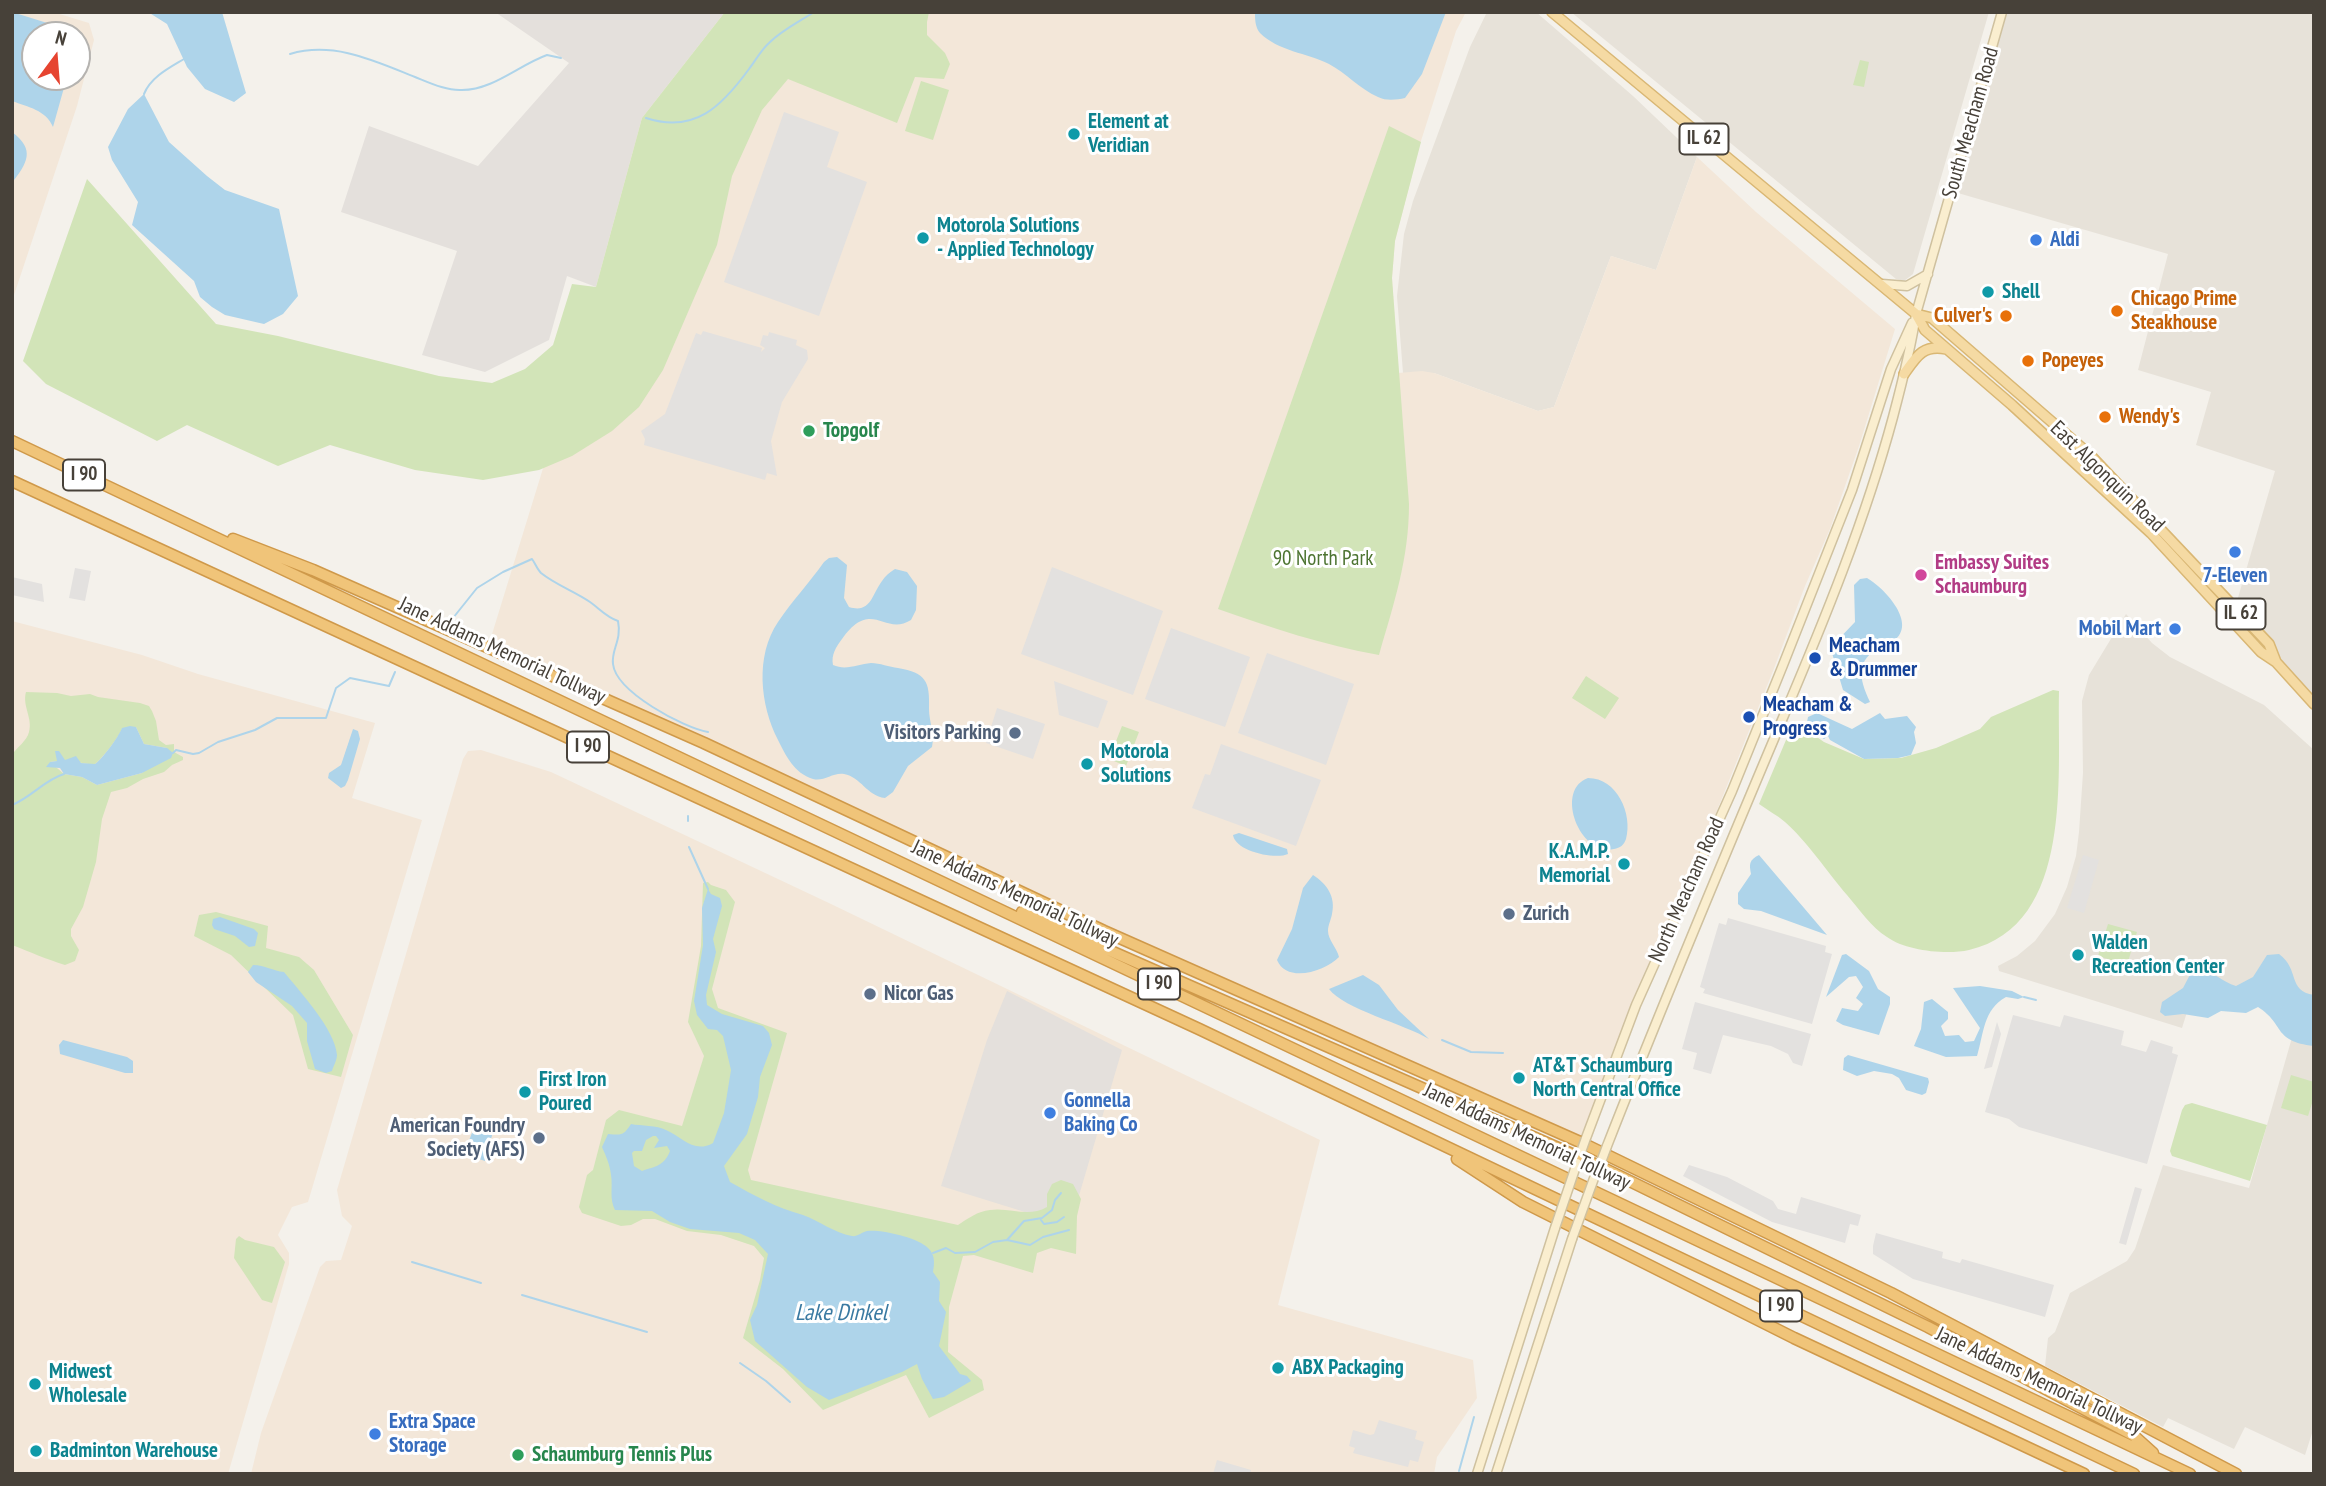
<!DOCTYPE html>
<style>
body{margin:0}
#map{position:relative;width:2326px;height:1486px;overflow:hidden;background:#f4f1eb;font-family:"PT Sans Narrow",sans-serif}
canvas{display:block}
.frame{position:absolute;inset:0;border:14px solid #474139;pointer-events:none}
.north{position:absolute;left:21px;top:21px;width:70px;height:70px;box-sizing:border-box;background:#fff;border:2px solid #b5b3b0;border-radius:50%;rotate:16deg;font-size:19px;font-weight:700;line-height:28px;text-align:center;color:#474139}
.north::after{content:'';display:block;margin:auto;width:24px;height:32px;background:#e64430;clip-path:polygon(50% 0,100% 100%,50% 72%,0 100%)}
</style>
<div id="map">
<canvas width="2326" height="1486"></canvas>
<div class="frame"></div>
<div class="north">N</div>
</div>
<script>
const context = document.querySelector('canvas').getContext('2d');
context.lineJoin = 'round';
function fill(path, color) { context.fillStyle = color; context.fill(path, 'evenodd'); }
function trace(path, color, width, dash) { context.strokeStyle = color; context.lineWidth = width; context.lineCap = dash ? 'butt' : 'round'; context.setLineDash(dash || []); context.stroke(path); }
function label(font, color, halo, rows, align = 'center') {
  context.font = font + ' "PT Sans Narrow",sans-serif'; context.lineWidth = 6; context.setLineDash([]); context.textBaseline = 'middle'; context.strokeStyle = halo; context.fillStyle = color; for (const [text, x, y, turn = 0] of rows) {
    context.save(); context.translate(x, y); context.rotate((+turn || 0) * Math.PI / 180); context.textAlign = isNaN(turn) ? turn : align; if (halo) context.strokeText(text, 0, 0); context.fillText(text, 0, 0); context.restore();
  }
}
fill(new Path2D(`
 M1487,12H1536L1633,96L1697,157L1656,270L1611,256L1554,407L1538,411L1434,373H1403L1397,296L1404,234L1413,201L1470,47Z
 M1571,12H1989L1913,274L1904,281L1896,279Z
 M2002,12H2314V704L2276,662L2269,644L2235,608L2275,471L2196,445L2211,392L2138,370L2168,254L1951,191Z
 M2126,614L2152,643L2170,657L2264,705L2314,750V991L2307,1014L2314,1017V1427L2305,1455L2245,1427L2234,1449L2168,1418L2163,1427L2045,1366L2048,1338L2055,1332L2070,1293L2127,1261L2135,1249L2163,1165L2249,1188L2299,1013L2196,983L2182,1028L1999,971L1998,966L2017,956L2035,941L2055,914L2067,887L2076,856L2079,832L2083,773L2082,701L2089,675Z`), '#e7e2d9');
fill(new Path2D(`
 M12,12H53L89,23L94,40L77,106L12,301ZM35,35H77V77H35Z
 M725,12H1466L1456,31L1420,144L1395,241L1392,278L1398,373L1422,371L1434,373L1538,411L1554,407L1611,256L1656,270L1697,157L1756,212L1895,329L1859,446L1830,529L1805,586L1773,671L1659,955L1591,1140L1246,1002L489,644L576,361L642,118Z
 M12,621L142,655L198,674L375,723L352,798L422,820L308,1202L292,1207L278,1235L289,1253V1264L228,1474H12Z
 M481,750L551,772L831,904L1320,1140L1278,1305L1473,1360L1477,1398L1437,1457L1434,1474H251L261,1433L320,1267L326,1261L341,1260L352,1226L342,1216L337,1190L463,759L468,751Z`), '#f3e7d9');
fill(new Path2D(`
 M495,12H725L642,118L596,287L567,276L549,340L485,372L422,355L457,251L341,212L369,126L478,166L569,63Z
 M1007,991L1122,1050L1070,1226L941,1186L987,1040Z`), '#e4e0dc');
fill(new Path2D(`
 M725,12H929L927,22V35L945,53L950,64L944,79L915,77L897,123L788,79L762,110L732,176L717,245L663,370L639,407L612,431L572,456L539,470L483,480L415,470L330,445L278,466L187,425L157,441L46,384L23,361L87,179L216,324L278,336L439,376L492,383L525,369L553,345L572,284L596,287L642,118Z
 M1860,60L1869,62L1864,87L1853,85Z
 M921,81L949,90L933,140L905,131Z
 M1389,126L1421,142L1395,241L1392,278L1409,504C1409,559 1394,603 1379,655C1323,645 1272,628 1218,609Z
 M1586,676L1619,698L1605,719L1572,698Z
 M2053,690L2059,691C2057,774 2075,925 1969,950C1947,955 1906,951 1887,937C1871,927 1859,909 1847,895C1829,874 1805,839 1785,822C1777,815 1767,810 1759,804L1794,721L1824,742L1864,759L1901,758L1936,748L1980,729L1991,717Z
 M26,692L57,693L71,696L90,694L98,697L140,703L149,706L152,711L156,721L159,740L166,745L174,744V752L183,757V760L172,765L164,772L143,779L127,788L111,792L102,819L96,862L83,907L71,929V936L79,950L75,961L65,965C46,959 30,952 12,945V755C17,747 27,741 29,732C33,718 22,706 26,692ZM136,727L144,744L167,748L142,773L97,785L82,777L64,774L50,762L65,760L94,765C102,759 118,738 122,729Z
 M1122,726L1139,732L1126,766L1109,759Z
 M708,882L711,885L726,890L735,902L712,989L718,1008L787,1033L748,1170L751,1180L958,1225C967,1219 978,1211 990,1210C1010,1207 1028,1218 1047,1207V1194L1052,1184L1061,1180L1073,1184L1081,1199L1077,1216L1076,1254L1051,1248L1037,1253L1033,1273L974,1255L963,1256L949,1307L948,1352L982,1380L984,1390L929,1418L906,1375L823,1410L783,1369L743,1338L760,1280L764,1258L754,1246L721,1235L687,1231L655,1219H643L631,1225L621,1226L582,1213L579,1207L587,1175L593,1170L606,1120L619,1110L682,1126L704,1056L688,1022L701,946L703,883Z
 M216,912L268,926L266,948L299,957L314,970L353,1035L341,1077L308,1069L293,1015L231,955L194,936L199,915Z
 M2108,924L2137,932L2127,965L2098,956Z
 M2291,1075L2314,1082V1097L2308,1116L2281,1108Z
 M2192,1103L2267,1125L2250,1181L2172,1156L2170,1151L2182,1110L2185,1105Z
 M239,1236L245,1240L274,1247L285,1262L272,1303L262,1300L234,1258L236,1239Z`), '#d2e4b8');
fill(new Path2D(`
 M784,112L839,132L827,167L867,182L819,316L724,282Z
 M703,331L762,348L761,352L765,348L760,345L763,335L768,336L769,332L797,340L796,345L807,350L808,359L782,402L771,441L777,476L767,473L765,480L644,445L645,439L641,431L665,414L696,333L701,335Z
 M1052,567L1163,611L1133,695L1021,654Z
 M75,568L91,571L85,601L69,598Z
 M12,577L42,584L44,602L12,595Z
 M1171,628L1250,657L1225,727L1145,699Z
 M1267,653L1354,684L1326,765L1238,733Z
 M1054,681L1108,701L1098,728L1059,715Z
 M997,708L1045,724L1033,759L986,743Z
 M1221,744L1321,780L1296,846L1192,808L1205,774L1210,775Z
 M2083,855L2099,860L2084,913L2067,908Z
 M1728,918L1826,946L1825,952L1832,954L1812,1024L1703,993L1705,989L1700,987L1719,923L1726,925Z
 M1695,1002L1811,1034L1802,1066L1793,1063L1788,1054L1771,1046L1723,1035L1711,1074L1693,1069L1697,1053L1682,1049Z
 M2013,1015L2060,1027L2064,1015L2124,1031L2121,1045L2146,1052L2151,1040L2173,1047L2172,1053L2178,1055L2147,1164L2019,1127L2009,1119L1985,1112Z
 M1997,1022L2001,1034L1992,1067L1984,1069Z
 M1689,1165L1727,1177L1773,1201L1778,1209L1796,1214L1801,1197L1861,1215L1858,1226L1850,1224L1845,1243L1772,1222L1683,1176Z
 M2135,1187L2142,1189L2126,1245L2119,1243Z
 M1876,1233L1943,1252L1942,1258L1960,1263L1962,1259L2054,1285L2045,1317L1913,1279L1873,1254V1246Z
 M1379,1420L1417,1431L1415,1439L1424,1442L1418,1462L1410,1460L1408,1467L1353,1453L1355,1448L1349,1446L1353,1430L1370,1435L1374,1434Z
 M1217,1460L1251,1470L1250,1474H1213Z`), '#e3e1df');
fill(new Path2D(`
 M12,12L60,27L69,33L35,35V77H67L53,127C46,110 28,107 12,101Z
 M148,12H222L246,93L234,102L205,89L187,67L167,24Z
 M1255,12H1446L1422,74L1405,98C1396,100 1386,101 1378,97C1360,89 1346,73 1329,64C1307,53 1278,51 1260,33C1255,27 1255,19 1255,12Z
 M144,94L169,142L207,176L225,190L279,209L298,296L283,314L264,324L225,315L212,307L200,297L194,281L132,225L138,202L112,160L108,147L128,109Z
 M12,132C36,150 27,163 12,183Z
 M837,557L847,565L844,598L849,607C871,614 872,594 882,581C885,576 890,572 895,569L907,572L917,586L916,610L911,620C884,637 872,597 842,639C836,647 831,655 833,665C846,671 858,664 871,663C880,663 889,667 898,668C926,673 930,681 929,709C929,722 935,734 932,747L908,766L893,792L885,798C867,796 861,777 844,774C833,772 824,782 813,779C794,773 786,756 778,740C760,705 755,656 778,622C792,601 810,582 824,562L829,558Z
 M1867,578C1883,587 1916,621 1896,639C1893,643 1885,644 1881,646C1855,661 1859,678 1870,702L1865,704L1843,690L1832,653V646L1855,622L1854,585L1860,579Z
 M1817,713L1852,729L1880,713L1885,719L1907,716L1916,727L1914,732L1916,743L1911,755L1898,758L1864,759L1830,740L1828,736L1824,739L1806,727L1808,717Z
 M130,726L136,727L144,744L167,748L173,753L171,758L142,773L97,785L82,777L64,774L60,768L46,767L50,762L57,761L55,751H59L65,760L76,756L81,763L95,764C102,759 118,738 122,728Z
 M353,729L358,731L360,739L348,780L345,786L341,788L328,778L329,773L341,765Z
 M1588,778C1617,778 1633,814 1626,839C1624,845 1620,848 1614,849C1580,857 1554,790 1588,778Z
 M1239,833L1287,849L1288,854C1275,860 1235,851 1233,835Z
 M1759,855L1827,935L1761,911L1744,909L1738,904V893L1751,874C1749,864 1749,860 1759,855Z
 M1313,875C1327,884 1336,897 1332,914C1331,920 1328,925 1328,931C1328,940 1337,948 1339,957C1326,971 1287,984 1277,960L1292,929L1303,888Z
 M708,889L711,894L720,898L722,906L713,939L716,952L706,995L707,1005L722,1014L763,1026L769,1033L772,1045L760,1077L758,1097L747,1134L724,1166L730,1182C753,1195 777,1208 803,1215C820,1221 834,1233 852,1236C857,1237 862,1232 867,1231C879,1229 908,1236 919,1242C933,1249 936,1257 933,1272L940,1282L939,1301L946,1312L939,1346L960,1374L967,1376L971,1381L944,1397L933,1399L922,1379L917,1364L902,1372L829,1400L807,1387L755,1341L750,1320L757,1305L768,1254L755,1240L739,1233L690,1229L670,1222L652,1211L615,1210C609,1199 613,1187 611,1175C610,1165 606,1156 602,1147L608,1134C622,1135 623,1136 631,1124C641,1126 657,1125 666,1130C682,1137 694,1154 713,1143L724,1113L731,1070L723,1036L717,1030L708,1029L697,1015L694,1001L703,945L702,908ZM653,1136H656L659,1140L654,1148L667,1146L670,1151C664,1166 656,1166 642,1171L634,1166L632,1153L634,1151H642L646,1140Z
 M220,917L254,929L258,933L255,946L249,947L235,936L214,929L212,925L213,919Z
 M1846,954L1869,971L1878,989L1890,997V1004L1879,1035L1843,1025L1836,1021L1842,1008L1858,1011L1863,1004L1856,998L1863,987L1856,976L1849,977L1826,997L1842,955Z
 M2279,954C2300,969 2287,991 2314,995V1046C2272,1041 2286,1025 2258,1007L2246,1013L2221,1011L2208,1018L2183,1014L2165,1016L2160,1012L2162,1002L2183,988L2194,967L2201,965L2202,970C2215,972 2222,982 2236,986L2253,977L2267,955Z
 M253,965C265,965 273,971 284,972C300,992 335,1029 337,1055C337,1060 333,1067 332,1071L326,1073L315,1069L307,1041V1023L292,1006L256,982L248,972Z
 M1363,975L1379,985L1398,1010L1429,1039C1404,1024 1344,1009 1329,989Z
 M1980,986L2012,991L2024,997L2018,999L2006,997C1983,1010 1984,1033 1977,1056L1946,1057L1914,1046L1921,1029L1924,1002L1932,999L1948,1012V1019L1941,1026L1945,1036L1959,1035L1965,1042L1974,1041L1980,1028L1953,988Z
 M63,1040L127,1057L133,1061V1073H125L60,1054L59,1045Z
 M1848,1055L1928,1078L1929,1082L1926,1093L1922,1095L1906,1090L1899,1078L1892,1074L1874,1071L1857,1076L1843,1070L1844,1058Z
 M476,1122L494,1128L485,1161L464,1154Z`), '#aed4ea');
trace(new Path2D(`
 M290,54C334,41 375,61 415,77C430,83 447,91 462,90C493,90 519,65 547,55L561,58
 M144,94C151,77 169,68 184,59
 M646,118C695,134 722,106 749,69C756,60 761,50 769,43C782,30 799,22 814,12
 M453,618L477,588L503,572L532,559C535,563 537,569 541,573C556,585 574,591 590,602C600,609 606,617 618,621C622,640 611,650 613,664C616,692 684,728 708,732
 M173,753L176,750L193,754L199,753L218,742L255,730L277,718H326L336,688L350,678L389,686L395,672
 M12,805C32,797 44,780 64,774
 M688,821V816
 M689,847L708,889
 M2024,997L2036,1000
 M1442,1040L1471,1052L1503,1053
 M1041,1220L1044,1224L1057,1222L1064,1217
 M1007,1240L1030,1245L1043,1237L1069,1230
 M933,1253L946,1248L955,1253L975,1252L993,1242L1007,1240L1024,1221L1042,1218L1052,1210L1055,1200L1061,1193
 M412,1262L481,1283
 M522,1295L647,1332
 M740,1363L766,1381L790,1402
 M1459,1471L1474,1417`), '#aed4ea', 2);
const secondary = new Path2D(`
 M1882,284L1907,286L1928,274
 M1586,1138L1636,1005L1732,791L1783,665L1852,490L1891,369L1912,323
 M1607,1146C1663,1003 1722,862 1782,720C1824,621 1865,521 1893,417C1902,383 1911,349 1916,314L2002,12
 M1477,1474L1555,1228
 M1496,1474L1572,1239`);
const primary = new Path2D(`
 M1552,12L1916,314L1925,330L2012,405L2151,533L2261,652L2276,662L2314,704
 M1916,314L1932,318L2090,455L2269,644L2276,662
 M1904,374C1916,357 1923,344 1946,349`);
const motorway = new Path2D(`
 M12,441L2190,1474
 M12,481L1199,1029L2134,1474
 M233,539L313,570L704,743L1104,931L1580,1142L1891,1293L2236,1474
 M1022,912L1599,1166L1928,1327L2133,1435L2153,1453
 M1457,1159L1523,1202L1794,1338L2084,1474`);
trace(secondary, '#cfc19f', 11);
trace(primary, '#d9b774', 12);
trace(motorway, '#cf994a', 13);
trace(secondary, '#faeecf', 8);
trace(primary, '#f5daa3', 9);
trace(motorway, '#f0c479', 10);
const secondaryBridge = new Path2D(`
 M1581,1152L1586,1138
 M1601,1162L1607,1146
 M1555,1228L1577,1163
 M1572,1239L1597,1170`);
trace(secondaryBridge, '#cfc19f', 11, []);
trace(secondaryBridge, '#faeecf', 8);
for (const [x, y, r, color] of [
 [1074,134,7,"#0f9aa8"],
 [923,238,7,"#0f9aa8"],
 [2036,240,7,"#3f7fe0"],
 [1988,292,7,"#0f9aa8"],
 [2117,311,7,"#e8710a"],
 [2006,316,7,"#e8710a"],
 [2028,361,7,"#e8710a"],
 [2105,417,7,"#e8710a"],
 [809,431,7,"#2e9e5b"],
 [2235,552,7,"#3f7fe0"],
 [1921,575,7,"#d1479c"],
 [2175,629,7,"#3f7fe0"],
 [1815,658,7,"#1a4fb4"],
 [1749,717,7,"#1a4fb4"],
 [1015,733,7,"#5c6f8a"],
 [1087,764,7,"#0f9aa8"],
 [1624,864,7,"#0f9aa8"],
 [1509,914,7,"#5c6f8a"],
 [2078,955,7,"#0f9aa8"],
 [870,994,7,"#5c6f8a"],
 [1519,1078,7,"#0f9aa8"],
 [525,1092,7,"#0f9aa8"],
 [1050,1113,7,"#3f7fe0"],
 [539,1138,7,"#5c6f8a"],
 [1278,1368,7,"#0f9aa8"],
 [35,1384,7,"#0f9aa8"],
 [375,1434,7,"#3f7fe0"],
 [36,1451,7,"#0f9aa8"],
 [518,1455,7,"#2e9e5b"]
]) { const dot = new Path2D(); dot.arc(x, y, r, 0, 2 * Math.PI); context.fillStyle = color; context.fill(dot); trace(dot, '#fff', 2.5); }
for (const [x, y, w] of [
 [1704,139,49],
 [84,475,42],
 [2241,614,49],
 [588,747,42],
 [1159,984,42],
 [1781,1306,42]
]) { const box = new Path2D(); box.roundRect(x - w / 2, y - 15.5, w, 31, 5); context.fillStyle = '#fff'; context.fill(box); trace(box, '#474139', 2); }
label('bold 19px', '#474139', null, [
 ["IL 62",1704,139],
 ["I 90",84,475],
 ["IL 62",2241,614],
 ["I 90",588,747],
 ["I 90",1159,984],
 ["I 90",1781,1306]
]);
label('bold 21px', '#0d838f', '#fff', [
 ["Element at",1088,122],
 ["Veridian",1088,146],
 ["Motorola Solutions",937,226],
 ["- Applied Technology",937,250],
 ["Shell",2002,292],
 ["Motorola",1101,752],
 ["Solutions",1101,776],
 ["K.A.M.P.",1610,852,"right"],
 ["Memorial",1610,876,"right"],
 ["Walden",2092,943],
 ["Recreation Center",2092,967],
 ["AT&T Schaumburg",1533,1066],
 ["North Central Office",1533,1090],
 ["First Iron",539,1080],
 ["Poured",539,1104],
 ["ABX Packaging",1292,1368],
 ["Midwest",49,1372],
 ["Wholesale",49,1396],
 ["Badminton Warehouse",50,1451]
], 'left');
label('21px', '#474139', '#fff', [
 ["South Meacham Road",1971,123,-74],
 ["East Algonquin Road",2107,477,44],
 ["Jane Addams Memorial Tollway",502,651,25],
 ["North Meacham Road",1687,890,-66],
 ["Jane Addams Memorial Tollway",1015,894,25],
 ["Jane Addams Memorial Tollway",1527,1137,25],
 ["Jane Addams Memorial Tollway",2039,1381,25]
]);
label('bold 21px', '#366cbe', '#fff', [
 ["Aldi",2050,240],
 ["7-Eleven",2235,576,"center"],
 ["Mobil Mart",2161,629,"right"],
 ["Gonnella",1064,1101],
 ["Baking Co",1064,1125],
 ["Extra Space",389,1422],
 ["Storage",389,1446]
], 'left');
label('bold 21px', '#c56008', '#fff', [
 ["Chicago Prime",2131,299],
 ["Steakhouse",2131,323],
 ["Culver's",1992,316,"right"],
 ["Popeyes",2042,361],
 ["Wendy's",2119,417]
], 'left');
label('bold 21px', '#27864d', '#fff', [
 ["Topgolf",823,431],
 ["Schaumburg Tennis Plus",532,1455]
], 'left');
label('21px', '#4d7431', '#fff', [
 ["90 North Park",1323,559]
]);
label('bold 21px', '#b23c85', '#fff', [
 ["Embassy Suites",1935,563],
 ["Schaumburg",1935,587]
], 'left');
label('bold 21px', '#164399', '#fff', [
 ["Meacham",1829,646],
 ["& Drummer",1829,670],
 ["Meacham &",1763,705],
 ["Progress",1763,729]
], 'left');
label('bold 21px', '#4e5e75', '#fff', [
 ["Visitors Parking",1001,733],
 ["Zurich",1523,914,"left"],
 ["Nicor Gas",884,994,"left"],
 ["American Foundry",525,1126],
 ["Society (AFS)",525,1150]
], 'right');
label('italic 23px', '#3a7aa2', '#fff', [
 ["Lake Dinkel",841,1313]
]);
</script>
